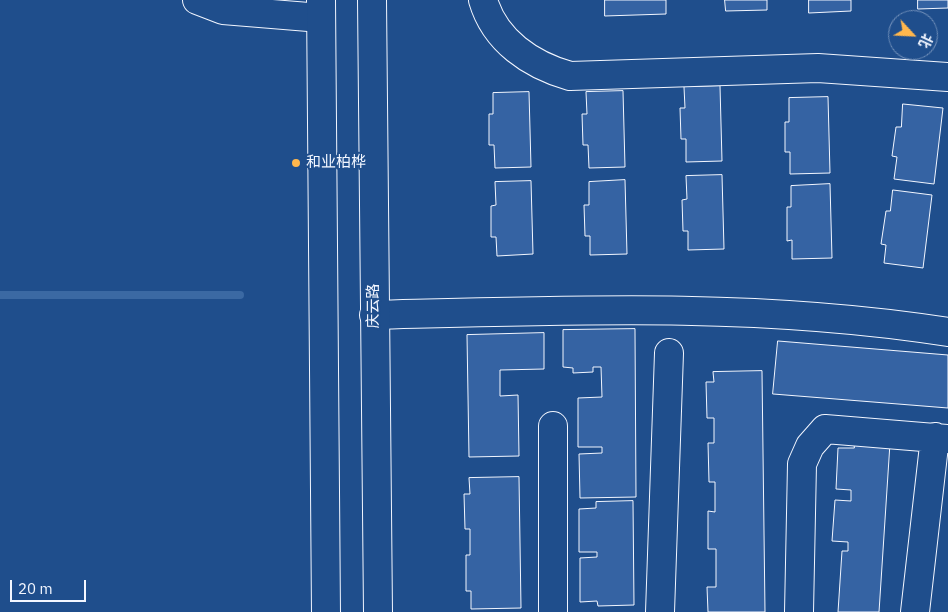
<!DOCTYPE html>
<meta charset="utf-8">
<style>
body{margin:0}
#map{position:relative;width:948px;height:612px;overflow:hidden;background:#1f4e8c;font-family:"IBM Plex Sans","Noto Sans SC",sans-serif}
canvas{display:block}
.north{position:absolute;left:888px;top:10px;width:50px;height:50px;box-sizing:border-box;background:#1f4e8c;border:1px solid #7391ba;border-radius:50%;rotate:115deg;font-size:14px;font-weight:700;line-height:20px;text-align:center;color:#f2f6ff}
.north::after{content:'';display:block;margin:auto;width:18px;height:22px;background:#ffb74d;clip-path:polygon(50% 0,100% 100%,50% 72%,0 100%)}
.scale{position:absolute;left:10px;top:580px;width:76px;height:22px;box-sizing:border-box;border:2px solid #f2f6ff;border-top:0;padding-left:6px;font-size:15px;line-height:18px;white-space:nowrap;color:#f2f6ff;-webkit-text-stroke:4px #1f4e8c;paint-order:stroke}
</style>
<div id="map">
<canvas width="948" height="612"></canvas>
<div class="north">北</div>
<div class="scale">20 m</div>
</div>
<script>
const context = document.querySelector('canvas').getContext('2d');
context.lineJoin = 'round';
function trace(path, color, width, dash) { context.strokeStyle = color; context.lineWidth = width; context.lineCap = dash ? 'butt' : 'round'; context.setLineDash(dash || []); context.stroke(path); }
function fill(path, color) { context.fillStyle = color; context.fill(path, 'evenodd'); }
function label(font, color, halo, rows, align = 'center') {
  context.font = font + ' "IBM Plex Sans","Noto Sans SC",sans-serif'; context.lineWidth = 4; context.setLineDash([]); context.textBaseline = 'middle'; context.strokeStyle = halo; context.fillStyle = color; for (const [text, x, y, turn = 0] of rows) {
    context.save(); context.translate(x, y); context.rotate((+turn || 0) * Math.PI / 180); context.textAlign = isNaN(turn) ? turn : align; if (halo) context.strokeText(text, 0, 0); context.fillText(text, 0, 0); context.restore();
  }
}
trace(new Path2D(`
 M0,295H240`), '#3b69a3', 8);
const building = new Path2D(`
 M605,0H666V14L605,16Z
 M725,0H767V10L726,11Z
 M809,0H851V11L809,13Z
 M918,0H948V8L918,9Z
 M720,86L722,161L686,162V139H681L680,108H685L684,87Z
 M623,91L625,167L589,168L588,145H583L582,114H587L586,92Z
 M529,92L531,167L495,168L494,145H489V114H493V93Z
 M828,97L830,173L790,174V152H785V122H789V98Z
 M903,104L943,108L934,184L894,179L897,157L892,156L896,127H901Z
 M722,175L724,249L688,250V231H683L682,200L687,199L686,176Z
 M625,180L627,254L590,255V236H585L584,205H589V182Z
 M531,181L533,254L497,256L496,237H491V206L496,205L495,182Z
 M830,184L832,258L792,259V240L787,241V207H791V186Z
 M893,190L932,195L923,268L884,263L886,245L881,244L886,211H890Z
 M635,329L636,497L580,498L579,454L602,453V447H578V398L602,397L601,367H593V372L573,373V368L563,367V330Z
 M544,333V369L500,370V396L518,395L519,456L469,457L467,335Z
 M778,341L948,355V408L773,394Z
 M762,371L765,612H708L707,587H716V549H708V511L715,512V482H709L708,443H714V418H707L706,382H714L713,372Z
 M854,441L890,443L879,612H838L842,551H848V542L832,541L835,500L851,501V490L836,489L838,448H854Z
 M519,477L521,608L471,609V591H466V555H470V529H465L464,494H470L469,478Z
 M633,501L634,605L598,606L597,601L580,602V558L597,557V552H579V509L596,508V502Z`);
fill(building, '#3563a3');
trace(building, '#f2f6ff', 1);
const minor = new Path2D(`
 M197,0L223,10L321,18
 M483,0C495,41 531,65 570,76L818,68L948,77
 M374,315C566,310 758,302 948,332
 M553,612V426
 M660,612L669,353
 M799,612L802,464L810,446L825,429L948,439
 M915,612L935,437`);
const major = new Path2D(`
 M321,0L326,612
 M372,0L378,612`);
trace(minor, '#f2f6ff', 30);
trace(major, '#f2f6ff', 30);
trace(minor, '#1f4e8c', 28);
trace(major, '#1f4e8c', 28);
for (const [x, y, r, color] of [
 [296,163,5,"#ffb74d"]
]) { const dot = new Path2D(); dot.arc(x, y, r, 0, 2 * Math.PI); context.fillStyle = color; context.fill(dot); trace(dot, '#1f4e8c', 2); }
label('15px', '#f2f6ff', '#1f4e8c', [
 ["和业柏桦",306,163]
], 'left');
label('15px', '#f2f6ff', '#1f4e8c', [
 ["庆云路",374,306,-90]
]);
</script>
